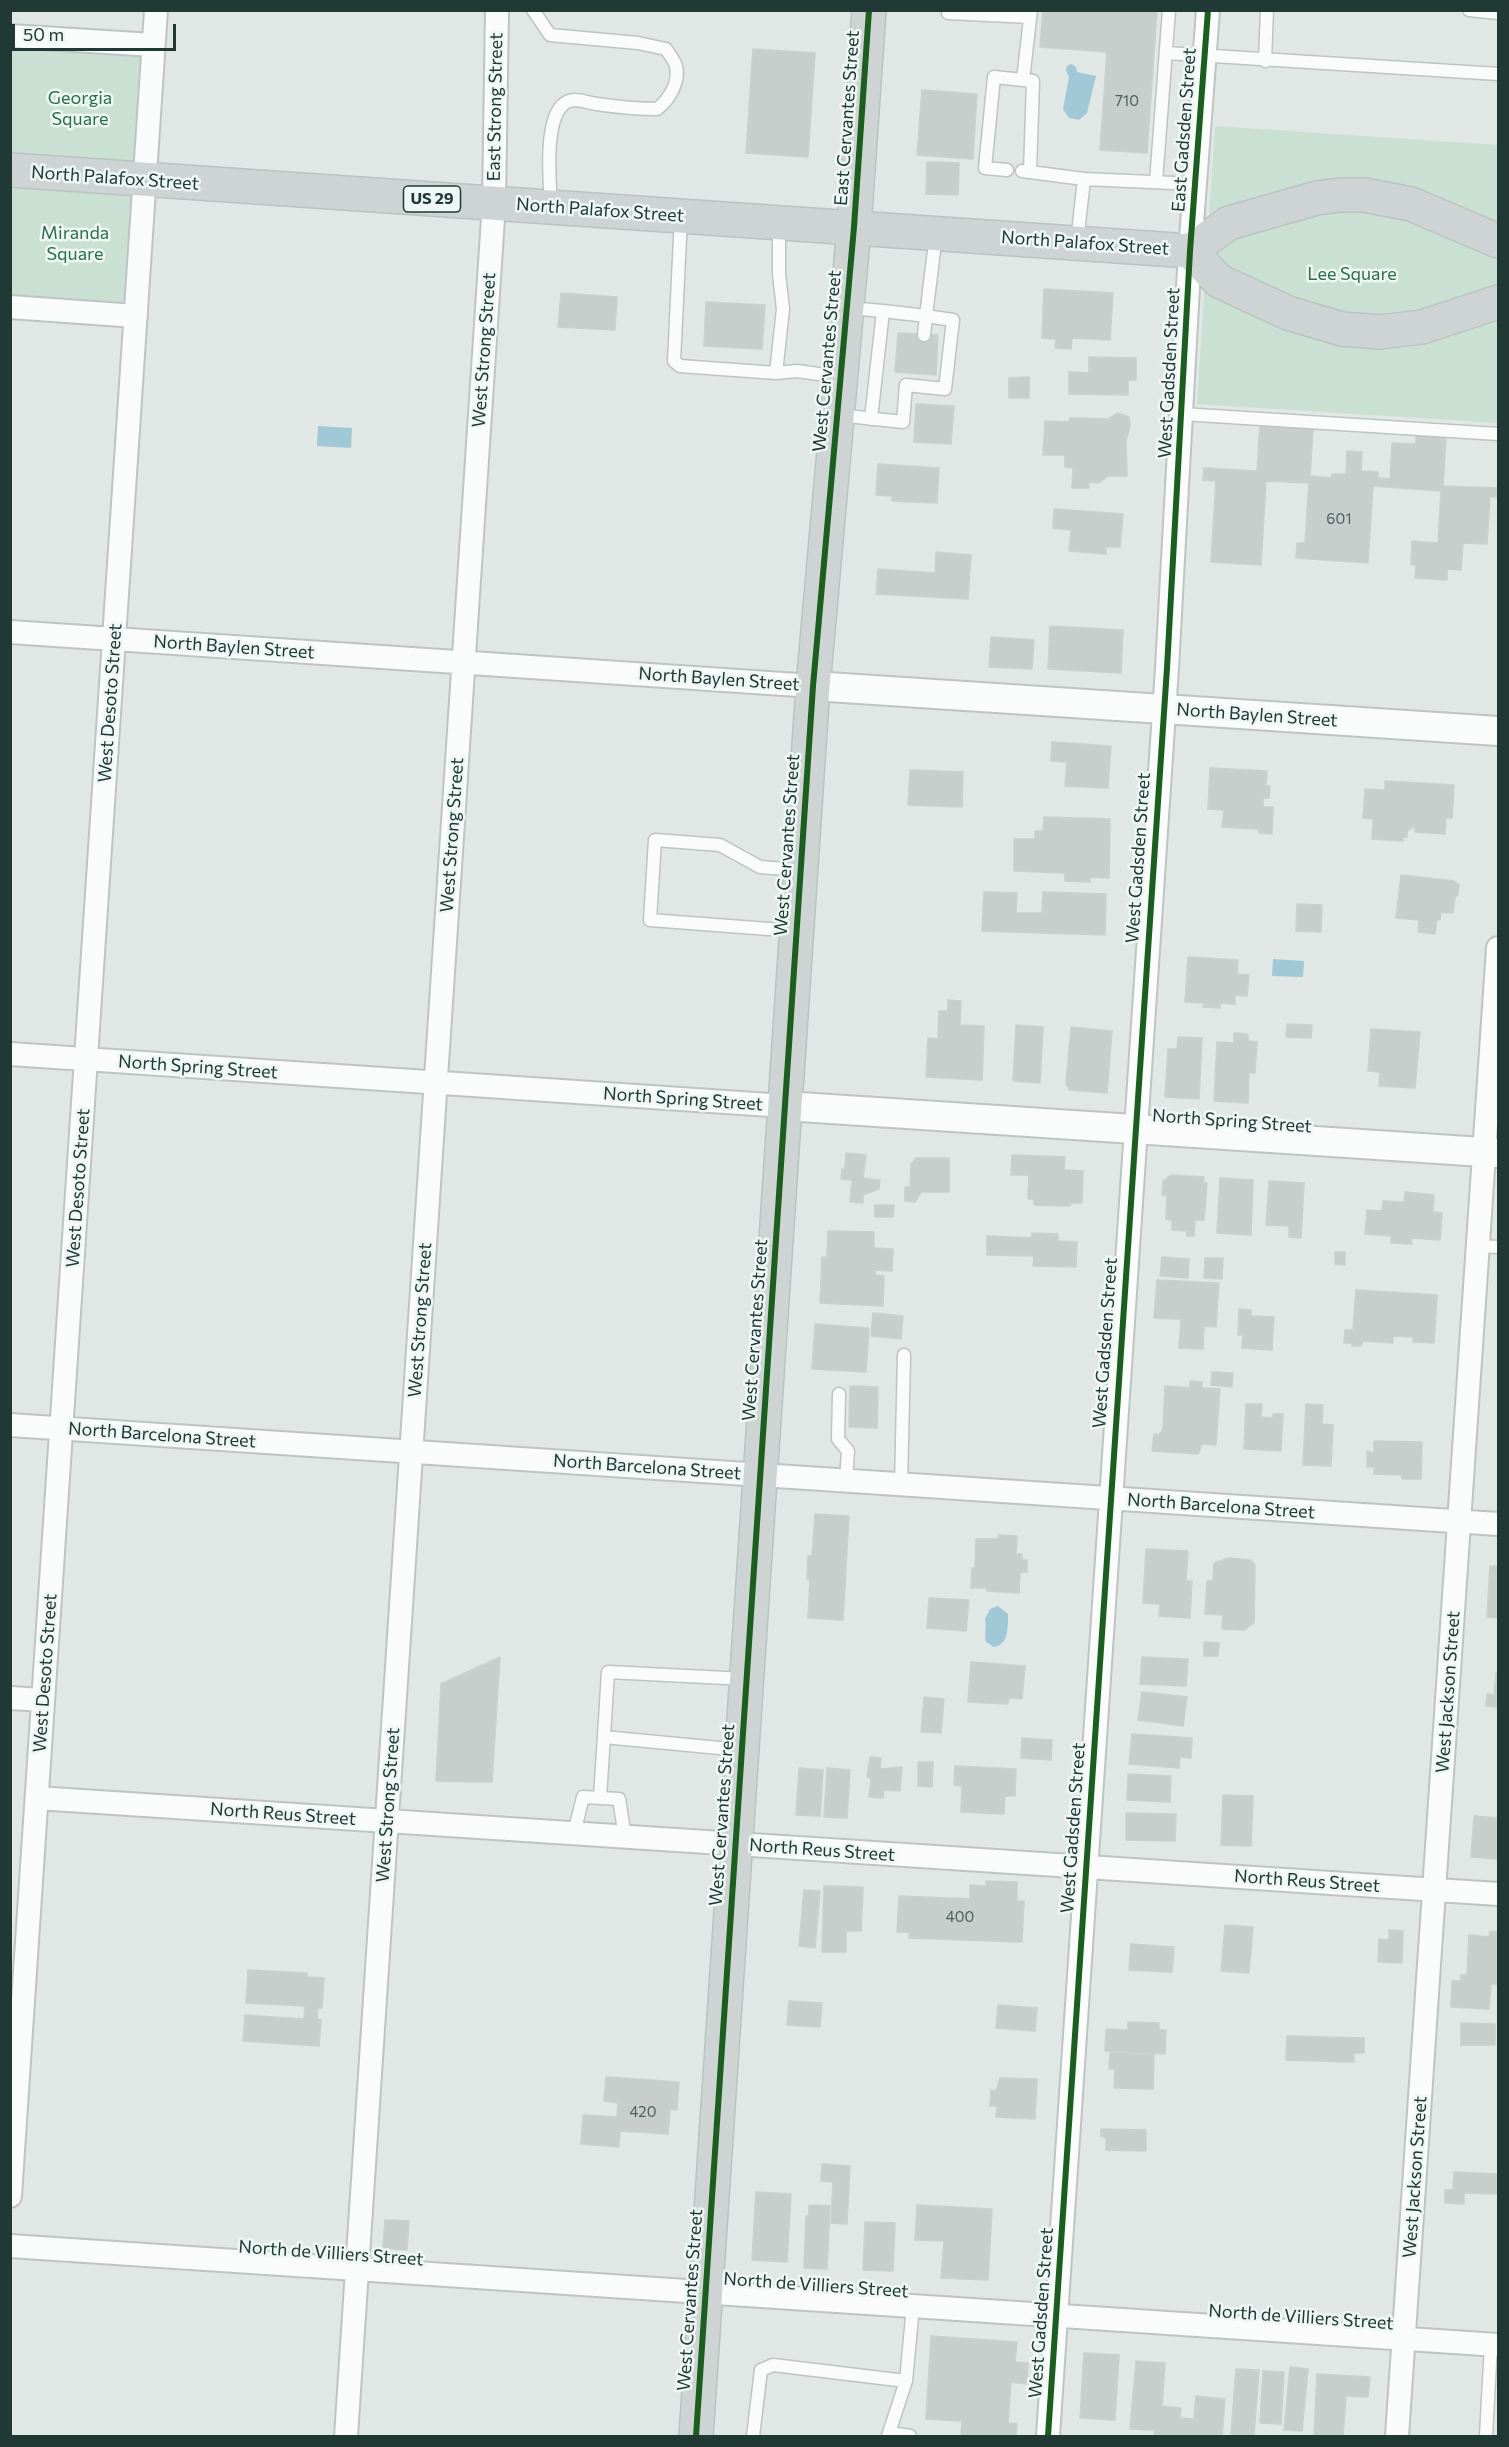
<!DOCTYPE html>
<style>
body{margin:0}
#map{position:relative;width:1509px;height:2447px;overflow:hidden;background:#e1e7e5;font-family:Commissioner,sans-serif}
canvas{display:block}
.frame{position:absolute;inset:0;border:12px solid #203935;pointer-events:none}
.scale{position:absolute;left:12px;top:24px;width:164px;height:27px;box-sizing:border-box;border:3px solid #203935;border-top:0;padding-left:8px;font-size:18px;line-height:21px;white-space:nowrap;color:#203935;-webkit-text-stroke:4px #eef7f3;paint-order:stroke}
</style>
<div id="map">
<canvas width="1509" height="2447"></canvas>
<div class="frame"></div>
<div class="scale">50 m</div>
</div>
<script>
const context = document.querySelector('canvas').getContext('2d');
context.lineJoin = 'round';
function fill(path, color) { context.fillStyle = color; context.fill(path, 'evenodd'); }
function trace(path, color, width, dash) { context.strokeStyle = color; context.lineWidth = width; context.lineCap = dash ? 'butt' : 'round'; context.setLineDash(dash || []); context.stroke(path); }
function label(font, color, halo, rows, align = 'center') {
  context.font = font + ' Commissioner,sans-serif'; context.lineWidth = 5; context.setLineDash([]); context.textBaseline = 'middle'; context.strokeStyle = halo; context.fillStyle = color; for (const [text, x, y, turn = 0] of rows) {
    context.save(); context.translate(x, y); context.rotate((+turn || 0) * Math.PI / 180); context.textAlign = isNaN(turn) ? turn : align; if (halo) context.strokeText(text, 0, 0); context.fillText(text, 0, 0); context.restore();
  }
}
fill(new Path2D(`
 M10,36L153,45L136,316L11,307Z
 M1215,126L1498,145V423L1197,404Z`), '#cae0d3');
fill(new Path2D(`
 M1071,64L1076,67L1077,72L1096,76L1087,113L1079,120L1069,118L1063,109L1069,77L1066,70L1067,66Z
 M318,426L352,428L351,448L317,446Z
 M1273,959L1304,961L1303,977L1272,976Z
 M998,1606L1008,1614C1008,1627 1009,1644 994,1647L986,1642C984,1634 987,1628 985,1619L990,1609Z`), '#a1c8d6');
const building = new Path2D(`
 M1043,10H1157L1147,153L1100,150L1107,52L1040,47Z
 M753,49L815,53L808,157L746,153Z
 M922,90L977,94L973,159L917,155Z
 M927,162L959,163L958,195L926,194Z
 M1044,289L1113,293L1110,340L1072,338L1071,349L1055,348L1056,339L1042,338Z
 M561,293L617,297L615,330L558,327Z
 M706,302L765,305L762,349L704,346Z
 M898,333L938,335L936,375L895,372Z
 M1089,357L1136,358V380H1128V395L1069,394V372L1089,373Z
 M1029,377V398H1009V378Z
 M916,404L954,406L951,444L914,442Z
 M1118,413L1129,417L1130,427L1126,440L1127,476H1108L1099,483L1089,482V488H1072L1073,468L1065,467V455H1043L1045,421L1069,422L1070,418L1108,419Z
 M1260,425L1313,429L1310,476L1331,478L1332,474H1346L1347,451L1362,452L1361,471L1378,472V478L1390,479L1392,443L1416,444V436L1446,437L1443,486L1497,488L1496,497H1490L1487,544L1463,543L1461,570L1447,569V580L1415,578L1416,565H1411L1412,541L1438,543L1441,491L1373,486L1368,563L1296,558L1297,543H1305L1309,483L1266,481L1261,565L1211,562L1216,481L1203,480L1204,468L1257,471Z
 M878,464L939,468L937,503L892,501V496L876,495Z
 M1054,509L1123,514L1120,547H1106V554L1069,551L1071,530L1053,528Z
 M936,552L971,555L968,599L876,594L878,569L935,573Z
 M1050,626L1123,630L1121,673L1048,669Z
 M991,637L1034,640L1032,669L989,667Z
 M1052,742L1111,746L1108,788L1065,786L1067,762L1051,761Z
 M1210,768L1267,771L1266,786H1270L1269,798H1263V807H1273L1272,834L1259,833V829L1222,827L1224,810L1208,809Z
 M910,770L963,772L962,807L908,805Z
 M1385,781L1454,785L1452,818H1446L1445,834L1415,832V826L1407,831V837H1403V841L1372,839L1373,819L1363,818L1365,789L1385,790Z
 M1044,817L1110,819L1109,878L1090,877V882L1065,881V873L1014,871V839H1035V831H1043Z
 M1401,875L1454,881L1459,885L1458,895L1455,897L1453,913L1441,912L1440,920L1437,919L1435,934L1418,932L1419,920L1396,918Z
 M984,892L1017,893L1016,913H1042L1043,892L1106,894L1105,935L982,931Z
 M1297,904L1322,905L1321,932L1296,931Z
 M1188,957L1238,960L1237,974L1249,975L1247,996L1235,995V1004L1220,1003V1008L1203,1007L1204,1003L1185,1002Z
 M948,1000L961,1001L960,1025L984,1026L982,1080L926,1077L928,1038L938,1039L939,1011H948Z
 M1287,1024L1312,1025L1311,1038L1286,1037Z
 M1016,1025L1043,1027L1040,1083L1013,1081Z
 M1071,1027L1112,1031L1107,1093L1070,1090L1066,1084Z
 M1371,1029L1420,1032L1415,1088L1379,1086L1380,1072L1368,1071Z
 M1234,1033L1248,1034V1041L1257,1042L1255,1073H1249L1248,1103L1214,1101L1217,1042L1234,1043Z
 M1178,1037L1202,1038L1199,1099L1165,1097L1168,1049H1177Z
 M846,1153L866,1155L863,1178L880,1180L879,1189L863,1195V1203L850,1202L852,1180L841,1179L842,1169H845Z
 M1012,1155L1065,1157L1064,1170L1083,1171L1082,1203H1070V1206L1034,1205V1199H1028L1029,1175H1011Z
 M916,1158H949V1192H921L915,1202L905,1201V1187H910L911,1164Z
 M1171,1175L1204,1177L1203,1183H1207L1204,1220H1195L1194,1236H1187V1231L1172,1230V1220L1166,1219L1167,1196L1162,1195L1163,1181Z
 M1220,1178L1253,1180L1251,1235L1217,1233Z
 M1269,1181L1304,1183L1301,1238L1289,1237V1226L1266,1225Z
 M1405,1192L1434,1195L1433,1212L1442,1213L1440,1240L1411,1238L1412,1244L1391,1243V1236L1365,1234L1367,1210L1382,1211L1383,1201L1404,1202Z
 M875,1205H894L893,1217H875Z
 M828,1231L874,1232V1248L893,1249L892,1271L875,1270V1275L884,1276L883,1306L820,1303L822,1257H827Z
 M1032,1233L1058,1234V1241L1077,1242L1076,1267L1033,1266L1034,1256L987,1255V1236L1032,1238Z
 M1335,1252H1345V1265L1335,1264Z
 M1162,1257L1189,1259L1188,1278L1160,1276Z
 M1205,1258H1223L1222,1279L1204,1278Z
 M1157,1280L1219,1283L1216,1327L1204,1326L1203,1349L1179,1348L1181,1319L1154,1318Z
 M1356,1290L1437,1295L1434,1343L1413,1342V1337L1393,1336V1343L1363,1341L1361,1346H1353L1351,1343H1344L1345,1330H1353Z
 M1239,1309L1251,1310V1316L1274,1317L1272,1350L1242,1348L1243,1335H1238Z
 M873,1313L903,1316L901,1339L871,1336Z
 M815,1324L869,1328L866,1372L812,1369Z
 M1212,1372L1233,1373L1232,1387L1211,1385Z
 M1190,1381L1202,1382V1388L1220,1389L1216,1445L1202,1444L1198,1454L1152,1451L1154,1434L1159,1435L1163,1429L1165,1386L1190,1388Z
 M850,1386L878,1387L877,1428L849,1427Z
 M1246,1404H1262L1261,1417L1273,1418V1414H1283L1281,1451L1244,1449Z
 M1306,1404L1323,1405L1322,1424L1333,1425L1331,1466L1303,1465Z
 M1374,1441L1422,1442L1421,1479H1402V1475L1374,1474V1467H1367V1451L1374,1454Z
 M815,1514L849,1516L843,1620L808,1618L810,1579H807L808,1556H812Z
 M998,1535L1017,1536L1016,1554H1022V1560H1027V1572H1020L1019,1593L987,1591V1588H971L972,1568H975L976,1539H998Z
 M1146,1549L1188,1551L1186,1581H1192L1190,1618L1159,1616L1160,1604L1143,1603Z
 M1229,1558L1250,1560L1255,1565L1254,1623L1244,1630L1222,1629L1223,1615L1205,1614L1207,1581H1213L1214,1563Z
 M1490,1566H1498V1618L1487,1617Z
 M929,1598L969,1600L966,1631L927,1628Z
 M1204,1642L1219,1643L1218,1656H1204Z
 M500,1657L492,1782L436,1781L441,1684Z
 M1142,1657L1188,1659L1186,1686L1140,1684Z
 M971,1662L1025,1666L1022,1699L1009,1698L1008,1704L968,1702Z
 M1496,1673H1498V1707L1486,1706L1487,1694L1494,1695Z
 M1142,1692L1187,1697L1183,1726L1138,1720Z
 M924,1697L944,1699L941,1733L921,1732Z
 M1132,1734L1192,1738L1191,1758L1180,1757L1179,1768L1129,1764Z
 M1022,1738L1052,1740L1051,1760L1021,1758Z
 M870,1757L881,1758L880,1769L902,1767L900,1791L884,1790L883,1798L869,1797L871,1778L867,1777Z
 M918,1762H933L932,1787L918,1786Z
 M955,1766L1016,1769L1015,1796H1005L1004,1814L961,1812L962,1786L954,1785Z
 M799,1768L823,1770L820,1816L796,1815Z
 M827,1768L850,1770L847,1818L824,1817Z
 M1128,1774L1171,1776L1170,1802L1127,1800Z
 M1223,1795L1253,1796L1251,1846L1221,1845Z
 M1126,1813L1176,1814L1175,1841L1126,1840Z
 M1474,1816L1498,1818V1859L1471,1857Z
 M986,1881L1017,1882V1901H1024L1022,1942L909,1938V1932H897L899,1896L970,1899V1885L986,1886Z
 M824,1886L863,1887L861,1931H846V1952H822Z
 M804,1890L820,1891L815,1948L799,1946Z
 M1225,1925L1253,1927L1249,1973L1221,1971Z
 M1389,1930L1403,1931L1402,1963L1378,1962L1379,1939L1389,1940Z
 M1490,1931L1498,1932V1984H1491L1489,2009L1451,2007L1452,1981H1461V1975H1467L1469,1935L1489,1937Z
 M1131,1944L1174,1947L1172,1972L1129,1970Z
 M248,1970L307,1973V1977L324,1978L322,2008H318L317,2019L321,2020L319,2046L243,2041L245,2015L304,2019L305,2006L246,2003Z
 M789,2001L822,2003L820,2027L787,2025Z
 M998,2005L1037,2008L1035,2031L996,2028Z
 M1128,2022L1159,2023V2030H1166L1165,2054L1105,2051L1106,2029L1128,2030Z
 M1461,2023L1495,2024V2045H1461Z
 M1287,2036L1364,2038V2053H1354V2062L1286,2060Z
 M1110,2053L1154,2055L1153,2089L1114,2088L1115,2069H1109Z
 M606,2077L679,2082L677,2110L670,2109L668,2134L620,2131L619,2147L581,2144L583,2115L617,2117L618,2103L604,2101Z
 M1000,2078L1037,2079L1035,2119L996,2117L997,2106H990L991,2090L996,2091Z
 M1101,2129L1146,2130V2151L1106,2150V2138L1101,2136Z
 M822,2164L850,2166L847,2224L831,2223L833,2182L821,2181Z
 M1454,2172L1498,2174V2194L1464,2193V2204L1445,2203V2190H1453Z
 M756,2192L791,2194L787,2262L752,2260Z
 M809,2205L830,2206L827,2269L804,2268L806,2216H809Z
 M917,2205L992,2209L988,2280L941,2278L944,2241L915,2240Z
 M385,2220L409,2221L407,2250L383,2248Z
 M865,2222L895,2223L893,2271L863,2270Z
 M931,2336L1017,2342L1015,2362L1028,2363L1027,2384L1011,2382L1008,2423L1017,2424L1016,2436H961L962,2421L926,2419Z
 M1084,2353L1119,2355L1115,2420L1080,2418Z
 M1136,2361L1165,2363L1162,2406L1181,2408L1180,2418L1194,2419L1196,2396L1225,2399L1222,2436H1154L1155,2430L1130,2429Z
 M1290,2367L1308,2369L1302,2431L1284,2430Z
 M1236,2369L1259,2370L1254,2436L1231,2434Z
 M1263,2371L1284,2372L1281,2424L1260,2423Z
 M1317,2374L1370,2377L1368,2397L1346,2396L1343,2436H1314Z`);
fill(building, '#c8cecc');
trace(building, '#cad0ce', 1.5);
const service = new Path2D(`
 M533,10L550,35L638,43L666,49C669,54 675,61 676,66C680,82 669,100 657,109C637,109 617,107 597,104C590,103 581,100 574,100C541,102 550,183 551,206
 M1469,10L1498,13
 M948,13L1030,17
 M1166,53L1498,74
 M1265,61L1267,10
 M1023,80L1031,10
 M1007,170L985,168L994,77L1033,81L1030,172
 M1022,171L1084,179
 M1156,182L1169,10
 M681,217L674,361L680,366L776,373L797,371L840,377
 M1077,242L1084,179L1196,184
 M848,308L883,311
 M776,373L783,309L779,274V224
 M1182,414L1498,434
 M838,415L903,422L906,385L945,389L953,320L926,316L936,234
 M871,419L883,311L926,316L924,335
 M795,931L650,920L655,840L720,845L760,867L798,870
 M1478,1246L1498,1247
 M839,1394L838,1439L848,1451L846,1481
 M901,1485L904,1355
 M604,1737L740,1750
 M600,1798L608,1672L745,1679
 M574,1833L583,1797L619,1799L625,1837
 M890,2433L910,2436
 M753,2436L761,2370L773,2365L906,2381
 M888,2436L906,2381L913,2306
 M1486,2436L1491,2344`);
const minor = new Path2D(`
 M10,36L153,45
 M10,307L136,316
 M10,632L813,686
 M10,1054L785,1106
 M10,1425L1498,1524
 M10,1698L43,1700
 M37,1798L1498,1894
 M10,2196L156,10
 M10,2246L1498,2345
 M346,2436L494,203L497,10
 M1048,2436L1167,668L1190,251L1208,10
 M1397,2436L1498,948`);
const tertiary = new Path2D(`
 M813,686L1498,731
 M785,1106L1498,1153`);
const primary = new Path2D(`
 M10,170L1190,251L1229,223L1317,198L1340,195H1364L1411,204L1498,241
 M1190,251L1219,281L1288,313L1342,329L1380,332L1422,327L1498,302
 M696,2436L813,686L854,227L869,10`);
trace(service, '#bec4c2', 15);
trace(minor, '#bec4c2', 26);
trace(tertiary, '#bec4c2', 32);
trace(primary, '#bbc3c2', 36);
trace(service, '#fafbfb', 12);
trace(minor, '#fafbfb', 22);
trace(tertiary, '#fafbfb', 28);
trace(primary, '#cdd4d3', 33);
trace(new Path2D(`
 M696,2436L813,686L854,227L869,10
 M1048,2436L1167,668L1190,251L1208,10`), '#1b5e20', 6);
label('15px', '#4b5f5c', null, [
 ["710",1127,101],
 ["601",1339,519],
 ["400",960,1917],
 ["420",643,2112]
]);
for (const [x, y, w] of [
 [432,199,57]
]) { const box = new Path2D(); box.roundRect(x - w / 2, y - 13, w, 26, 4.5); context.fillStyle = '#eef7f3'; context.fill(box); trace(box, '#203935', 1.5); }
label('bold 16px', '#203935', null, [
 ["US 29",432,199]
]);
label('18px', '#2b6f4e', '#eef7f3', [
 ["Georgia",80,98],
 ["Square",80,119],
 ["Miranda",75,233],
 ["Square",75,254],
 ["Lee Square",1352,274]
]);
label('18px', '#203935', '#eef7f3', [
 ["East Strong Street",495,107,-89],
 ["East Cervantes Street",847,118,-86],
 ["East Gadsden Street",1184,130,-86],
 ["North Palafox Street",115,178,4],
 ["North Palafox Street",600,210,4],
 ["North Palafox Street",1085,243,4],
 ["West Strong Street",484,350,-86],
 ["West Cervantes Street",827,361,-85],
 ["West Gadsden Street",1169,373,-87],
 ["North Baylen Street",234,647,4],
 ["North Baylen Street",719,679,4],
 ["West Desoto Street",110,703,-86],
 ["North Baylen Street",1257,715,4],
 ["West Strong Street",452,835,-86],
 ["West Cervantes Street",787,845,-86],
 ["West Gadsden Street",1138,858,-86],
 ["North Spring Street",198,1067,4],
 ["North Spring Street",683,1099,4],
 ["North Spring Street",1232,1121,4],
 ["West Desoto Street",78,1188,-86],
 ["West Strong Street",420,1320,-86],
 ["West Cervantes Street",755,1330,-86],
 ["West Gadsden Street",1105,1343,-86],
 ["North Barcelona Street",162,1435,4],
 ["North Barcelona Street",647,1467,4],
 ["North Barcelona Street",1221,1506,4],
 ["West Desoto Street",45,1673,-86],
 ["West Jackson Street",1448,1692,-86],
 ["West Strong Street",388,1805,-86],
 ["North Reus Street",283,1814,4],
 ["West Cervantes Street",722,1815,-86],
 ["West Gadsden Street",1073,1828,-86],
 ["North Reus Street",822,1850,4],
 ["North Reus Street",1307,1881,4],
 ["West Jackson Street",1415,2177,-86],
 ["North de Villiers Street",331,2253,4],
 ["North de Villiers Street",816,2285,4],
 ["West Cervantes Street",690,2300,-86],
 ["West Gadsden Street",1041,2313,-86],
 ["North de Villiers Street",1301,2317,4]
]);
</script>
